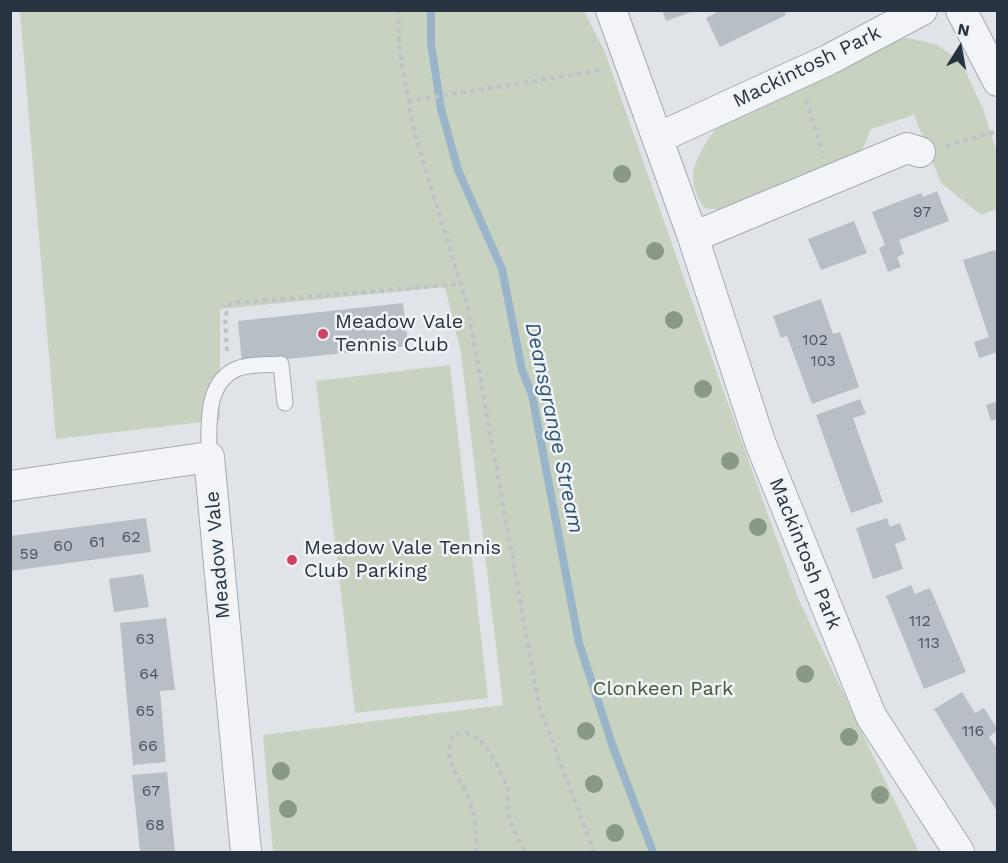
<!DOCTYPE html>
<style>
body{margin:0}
#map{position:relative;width:1008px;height:863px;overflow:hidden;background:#e0e4e9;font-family:"Work Sans",sans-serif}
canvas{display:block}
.frame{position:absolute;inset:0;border:12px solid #283341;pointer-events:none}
.north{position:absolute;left:930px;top:18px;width:60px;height:60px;-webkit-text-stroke:4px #eff3f6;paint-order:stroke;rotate:11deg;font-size:16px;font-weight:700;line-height:24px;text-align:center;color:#283341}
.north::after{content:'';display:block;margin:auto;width:21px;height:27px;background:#283341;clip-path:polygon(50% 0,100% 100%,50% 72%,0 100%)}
</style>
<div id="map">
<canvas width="1008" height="863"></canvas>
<div class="frame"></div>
<div class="north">N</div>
</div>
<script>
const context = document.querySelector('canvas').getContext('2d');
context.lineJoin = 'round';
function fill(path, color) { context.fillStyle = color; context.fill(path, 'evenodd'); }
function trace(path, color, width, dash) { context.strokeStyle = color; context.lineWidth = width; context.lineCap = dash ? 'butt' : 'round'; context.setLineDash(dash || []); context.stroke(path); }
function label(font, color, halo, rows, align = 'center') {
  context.font = font + ' "Work Sans",sans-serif'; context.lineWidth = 5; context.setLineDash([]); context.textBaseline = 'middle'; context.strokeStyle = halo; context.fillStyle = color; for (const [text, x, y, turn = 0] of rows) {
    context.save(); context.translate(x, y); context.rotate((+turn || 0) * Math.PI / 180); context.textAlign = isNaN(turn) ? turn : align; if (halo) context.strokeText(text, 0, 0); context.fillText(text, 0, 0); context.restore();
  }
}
fill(new Path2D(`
 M20,11H584L605,52L714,364L798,598L919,852H273L263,735L503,705L461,353L445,287L220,309V420L56,439Z
 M907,38L936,44L961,62L983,109L997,153V209L981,215L941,183L914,115L871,129L862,151L720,210L704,208C699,200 694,190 693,180C692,161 710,133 724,120L896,40Z
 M450,365L488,698L355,713L316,381Z`), '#c7d3c0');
trace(new Path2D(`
 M431,10V43L441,109L458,170L502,269L522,370L532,395L579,643L613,747L653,852`), '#9ab5ca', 8);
fill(new Path2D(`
 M662,10H694V11L666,21Z
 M721,10H784L786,15L720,47L706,18Z
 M937,191L949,221L899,240L904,254L897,257L901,267L888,272L879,248L885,245L872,212L921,193L923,197Z
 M854,221L867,253L821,270L808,239Z
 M995,250L998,258V352L979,358L974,342L989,337L963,260Z
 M821,299L833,334L840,332L859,387L812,404L787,336L781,338L773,316Z
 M403,303L408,346L242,364L238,321Z
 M860,399L866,414L853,418L883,502L851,513L816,415Z
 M998,401V418L991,421L986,405Z
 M146,518L151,552L10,571V536Z
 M887,518L890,527L900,523L906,540L895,544L903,569L873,579L856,528Z
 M143,574L149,607L114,612L109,579Z
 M911,585L915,594L930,588L966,672L924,689L886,596Z
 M166,618L175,690L160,691L166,762L133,765L120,623Z
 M962,692L975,713L984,708L998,730L989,737L998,750V813L934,709Z
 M167,772L175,852H140L132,775Z`), '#b7bec6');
const lane = new Path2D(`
 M209,457C209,427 204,381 239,368C252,364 268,365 281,364L285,403`);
const street = new Path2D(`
 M611,10L693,237L760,442L871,716L959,852
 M961,10L998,81
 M658,138L828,60L922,10
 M693,237L907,148L920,152
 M10,486L209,457L246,852`);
trace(lane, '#a5abb3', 17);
trace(street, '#a5abb3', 32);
trace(new Path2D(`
 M398,10L400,53L414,131L467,304L539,706L594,852
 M806,100L823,153
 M408,101L603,70
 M946,146L998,131
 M227,351L225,317L230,304L236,303L460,284
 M477,852C476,837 476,819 471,805C462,777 440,764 454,734L466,733L480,739L496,762L508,789L507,811L513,829L525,852`), '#bdc2c8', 4, [4.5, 4.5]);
trace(lane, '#f2f4f7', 15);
trace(street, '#f2f4f7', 30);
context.fillStyle = '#889986';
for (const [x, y] of [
 [622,174],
 [655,251],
 [674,320],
 [703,389],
 [730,461],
 [758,527],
 [805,674],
 [586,731],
 [849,737],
 [281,771],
 [594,784],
 [880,795],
 [288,809],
 [615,833]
]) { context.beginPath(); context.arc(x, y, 9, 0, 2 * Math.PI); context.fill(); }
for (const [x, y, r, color] of [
 [323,334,6,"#d04263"],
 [292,560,6,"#d04263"]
]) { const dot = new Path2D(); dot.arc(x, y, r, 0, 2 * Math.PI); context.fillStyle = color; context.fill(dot); trace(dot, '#eff3f6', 2); }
label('16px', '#4c5662', null, [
 ["97",922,212],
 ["102",815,340],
 ["103",823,361],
 ["62",131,537],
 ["61",97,542],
 ["60",63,546],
 ["59",29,554],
 ["112",920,621],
 ["63",145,639],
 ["113",929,643],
 ["64",149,674],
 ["65",145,711],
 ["116",973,731],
 ["66",148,746],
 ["67",151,791],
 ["68",155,825]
]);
label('20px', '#283341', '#eff3f6', [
 ["Mackintosh Park",807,67,-26],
 ["Mackintosh Park",805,554,68],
 ["Meadow Vale",218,555,-95]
]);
label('20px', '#283341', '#eff3f6', [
 ["Meadow Vale",335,322],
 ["Tennis Club",335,345],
 ["Meadow Vale Tennis",304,548],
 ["Club Parking",304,571]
], 'left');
label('20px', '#405c35', '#eff3f6', [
 ["Clonkeen Park",663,689]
]);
label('italic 21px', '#315575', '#eff3f6', [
 ["Deansgrange Stream",554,428,78]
]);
</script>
